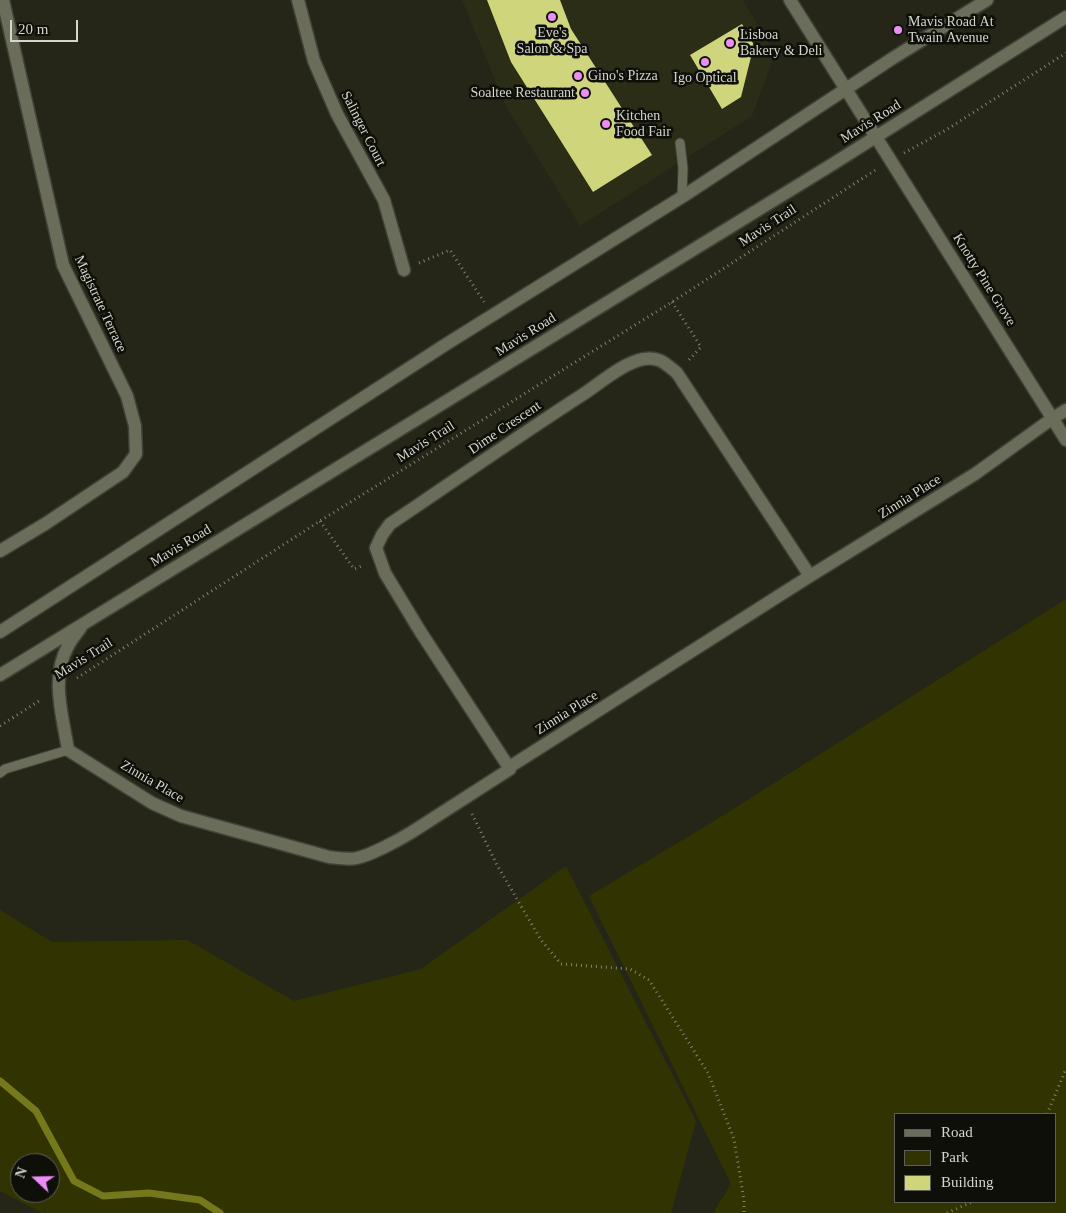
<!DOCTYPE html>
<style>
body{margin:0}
#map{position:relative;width:1066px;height:1213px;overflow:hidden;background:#252617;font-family:"Times New Roman",serif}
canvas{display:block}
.legend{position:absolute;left:894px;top:1113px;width:162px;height:90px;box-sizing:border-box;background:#0e0f08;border:1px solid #5d5e56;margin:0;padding:6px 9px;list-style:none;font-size:15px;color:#d4d5cb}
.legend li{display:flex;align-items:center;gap:10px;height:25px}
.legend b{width:25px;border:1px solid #5d5e56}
.north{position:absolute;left:10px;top:1153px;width:50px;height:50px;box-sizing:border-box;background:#0e0f08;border:1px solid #5d5e56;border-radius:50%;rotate:291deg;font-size:14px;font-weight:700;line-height:20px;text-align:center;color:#d4d5cb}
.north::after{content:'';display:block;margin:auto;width:18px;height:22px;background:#ec8cfa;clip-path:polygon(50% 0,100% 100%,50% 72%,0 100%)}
.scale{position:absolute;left:10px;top:20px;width:68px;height:22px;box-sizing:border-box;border:2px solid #d4d5cb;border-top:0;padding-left:6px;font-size:15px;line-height:18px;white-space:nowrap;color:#d4d5cb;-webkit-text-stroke:4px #0e0f08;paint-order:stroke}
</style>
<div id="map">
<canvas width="1066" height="1213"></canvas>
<ul class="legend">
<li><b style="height:6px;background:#6b6d5b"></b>Road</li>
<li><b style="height:14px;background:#323400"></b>Park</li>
<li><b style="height:14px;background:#cfd57b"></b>Building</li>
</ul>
<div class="north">N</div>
<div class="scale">20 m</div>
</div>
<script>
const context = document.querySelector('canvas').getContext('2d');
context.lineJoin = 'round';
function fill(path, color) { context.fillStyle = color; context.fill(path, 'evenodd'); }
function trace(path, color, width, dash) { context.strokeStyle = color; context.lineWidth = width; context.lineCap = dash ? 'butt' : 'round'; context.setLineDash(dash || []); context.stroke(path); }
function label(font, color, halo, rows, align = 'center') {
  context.font = font + ' "Times New Roman",serif'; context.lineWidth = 5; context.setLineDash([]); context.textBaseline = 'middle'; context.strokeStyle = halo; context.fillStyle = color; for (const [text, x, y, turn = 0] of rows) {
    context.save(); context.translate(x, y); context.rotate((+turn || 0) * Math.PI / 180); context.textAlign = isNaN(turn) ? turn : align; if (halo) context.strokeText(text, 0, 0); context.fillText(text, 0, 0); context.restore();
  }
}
fill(new Path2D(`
 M462,0H743L775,54L752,116L580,226L505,105Z`), '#2b2d17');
fill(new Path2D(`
 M1066,599V1213H713L731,1184L589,896L711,823ZM1055,1114V1202H895V1114Z
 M566,866L696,1121L671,1213H42L0,1191V910L52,942L187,940L294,1001L421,969ZM20,1163H50V1193H20Z`), '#323400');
trace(new Path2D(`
 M0,1081L36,1111L74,1181L103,1196L149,1193L200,1200L220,1213`), '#757918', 7);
fill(new Path2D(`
 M487,0H560L571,29L652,155L593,192L511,62Z
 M742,24L754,45L741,97L722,109L690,55Z`), '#cfd57b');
const lane = new Path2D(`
 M680,143L683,168L682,197
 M0,773L5,769L68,750`);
const street = new Path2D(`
 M298,0L314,61L337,114L384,200L404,270
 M790,0L1066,440
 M0,551L45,524L123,472L136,454L135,426L127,396L63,265L3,0
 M68,750L152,803L181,816L329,857C338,858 348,860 357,858C371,855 399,840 412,832L510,769L511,766L810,576L975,474L1053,418L1066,410
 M510,769L420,631L385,573L376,548L382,535L390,524C454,481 517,437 582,395C599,384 624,362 644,359C659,356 666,364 677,373L810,576`);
const secondary = new Path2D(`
 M0,632L448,343L682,197L893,58L987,0
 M0,675L828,167L1066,17
 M68,750C63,717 50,678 68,646C71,640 77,633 81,627`);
trace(lane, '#414237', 11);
trace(street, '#414237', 15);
trace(secondary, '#414237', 15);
trace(new Path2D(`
 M904,153L946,130L1066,53
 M419,263L450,250L484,302
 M672,302L701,347L688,361
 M320,521L354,569L364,565
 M77,678L320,521L672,302L877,169
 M0,726L42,699
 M472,814L497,865L541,940L561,964L630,969L649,980L708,1073L734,1139L744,1200V1213
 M1047,1114L1066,1069
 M947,1213L972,1202`), '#818275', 3, [1, 4]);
trace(lane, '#6b6d5b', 9);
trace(street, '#6b6d5b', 12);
trace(secondary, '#6b6d5b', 12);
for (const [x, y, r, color] of [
 [552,17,5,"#ec8cfa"],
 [898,30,5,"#ec8cfa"],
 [730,43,5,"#ec8cfa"],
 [705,62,5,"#ec8cfa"],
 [578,76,5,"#ec8cfa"],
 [585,93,5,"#ec8cfa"],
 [606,124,5,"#ec8cfa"]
]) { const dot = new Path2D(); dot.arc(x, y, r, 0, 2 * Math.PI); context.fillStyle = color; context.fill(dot); trace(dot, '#0e0f08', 2); }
label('14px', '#d4d5cb', '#0e0f08', [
 ["Mavis Road At",908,22],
 ["Twain Avenue",908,38],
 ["Eve's",552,33,"center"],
 ["Salon & Spa",552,49,"center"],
 ["Lisboa",740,35],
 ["Bakery & Deli",740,51],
 ["Gino's Pizza",588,76],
 ["Igo Optical",705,78,"center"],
 ["Soaltee Restaurant",575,93,"right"],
 ["Kitchen",616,116],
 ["Food Fair",616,132]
], 'left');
label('14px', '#d4d5cb', '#0e0f08', [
 ["Mavis Road",871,122,-32],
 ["Salinger Court",363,129,63],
 ["Mavis Trail",768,226,-33],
 ["Knotty Pine Grove",984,280,58],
 ["Magistrate Terrace",100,304,65],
 ["Mavis Road",526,335,-32],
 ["Dime Crescent",505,428,-34],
 ["Mavis Trail",426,442,-32],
 ["Zinnia Place",910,497,-32],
 ["Mavis Road",181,546,-31],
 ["Mavis Trail",84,659,-32],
 ["Zinnia Place",567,713,-32],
 ["Zinnia Place",152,782,30]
]);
</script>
